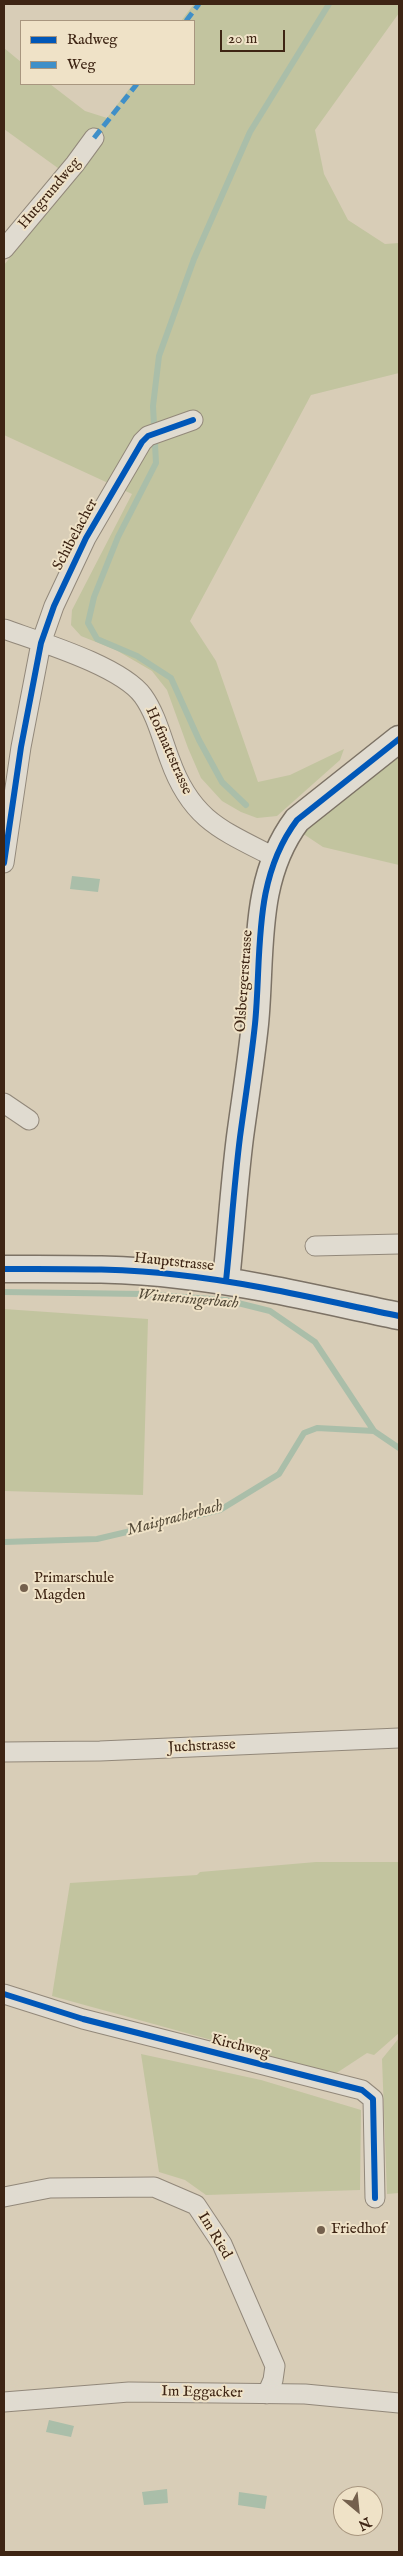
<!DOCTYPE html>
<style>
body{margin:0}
#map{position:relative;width:403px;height:2556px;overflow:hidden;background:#d8cdb7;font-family:"IM FELL English",serif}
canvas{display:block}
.frame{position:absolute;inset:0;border:5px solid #3e2514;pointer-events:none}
.legend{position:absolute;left:20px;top:20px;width:175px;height:65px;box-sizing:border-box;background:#efe2c7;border:1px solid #a8967f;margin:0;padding:6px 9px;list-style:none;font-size:15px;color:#3e2514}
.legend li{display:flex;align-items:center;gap:10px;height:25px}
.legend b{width:25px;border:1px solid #a8967f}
.north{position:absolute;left:333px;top:2486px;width:50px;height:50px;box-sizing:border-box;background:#efe2c7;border:1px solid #a8967f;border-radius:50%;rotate:152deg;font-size:14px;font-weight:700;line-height:20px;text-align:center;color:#3e2514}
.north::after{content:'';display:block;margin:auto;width:18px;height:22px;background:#74604d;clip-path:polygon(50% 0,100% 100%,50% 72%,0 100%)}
.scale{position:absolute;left:220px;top:30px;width:65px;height:22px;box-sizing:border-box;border:2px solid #3e2514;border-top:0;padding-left:6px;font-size:15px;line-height:18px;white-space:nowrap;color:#3e2514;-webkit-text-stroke:4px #efe2c7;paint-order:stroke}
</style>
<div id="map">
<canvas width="403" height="2556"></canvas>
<div class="frame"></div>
<ul class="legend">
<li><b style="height:6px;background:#0057b8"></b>Radweg</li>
<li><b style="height:6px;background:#3f8fc8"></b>Weg</li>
</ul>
<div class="north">N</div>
<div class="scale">20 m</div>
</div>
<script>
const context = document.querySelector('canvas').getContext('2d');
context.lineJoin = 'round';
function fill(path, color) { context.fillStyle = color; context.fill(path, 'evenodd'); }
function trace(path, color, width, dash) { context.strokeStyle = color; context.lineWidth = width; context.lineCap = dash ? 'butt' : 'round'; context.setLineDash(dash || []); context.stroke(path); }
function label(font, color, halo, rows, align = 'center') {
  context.font = font + ' "IM FELL English",serif'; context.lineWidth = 4; context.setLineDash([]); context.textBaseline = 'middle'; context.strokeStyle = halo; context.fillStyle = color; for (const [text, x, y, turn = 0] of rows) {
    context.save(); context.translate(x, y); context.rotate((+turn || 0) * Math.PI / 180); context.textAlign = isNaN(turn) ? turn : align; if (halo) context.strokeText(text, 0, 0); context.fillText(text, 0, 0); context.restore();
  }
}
fill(new Path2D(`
 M194,4H399V13L315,130L324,174L348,220L385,244L399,243V373L311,395L190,621L216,661L258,782L290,775L344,749L340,760L277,816L257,818L241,812L222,801L201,778L188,748L167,690L152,671L116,650L81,636L71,625L72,610L132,494L4,435V265L73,179L4,129V48L21,62V84H50L85,111L107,118L133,84H194V21H181Z
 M399,753V865L323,847L302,833Z
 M4,1309L148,1319L143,1495L4,1491Z
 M316,1862H399V2033L374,2055L367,2053L335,2074L52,1996L70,1883L197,1875L200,1872Z
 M399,2038V2193L387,2194L382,2059Z
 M141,2054L261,2080L361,2110L360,2190L206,2195L185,2180L159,2172Z`), '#c2c49f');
fill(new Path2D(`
 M72,876L100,879L98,892L70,889Z
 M49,2420L74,2426L71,2437L46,2432Z
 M167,2489L168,2503L144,2505L142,2492Z
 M239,2492L267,2496L265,2509L238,2505Z`), '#aabea9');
trace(new Path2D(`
 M246,805L222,782L199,740L171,678L137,656L97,639L88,623L94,597L118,537L156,463L153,406L159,356L194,259L250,132L329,4
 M4,1292L143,1294L226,1300L270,1311L315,1342L374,1431L399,1448
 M4,1542L97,1539L220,1510L279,1474L304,1433L317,1428L374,1431`), '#aabea9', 6);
const street = new Path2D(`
 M4,249L75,164L94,138
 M4,629C40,642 121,666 143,696C156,714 162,739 170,760C191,819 221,830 274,857
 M4,863L21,747L41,643L54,606L86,538L142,442L148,436L193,420
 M4,1103L29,1120
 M315,1246L399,1244
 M4,1752L100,1751L399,1738
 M4,1994L83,2019L362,2090L373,2099L375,2198
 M4,2197L50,2188L154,2187L196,2205L222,2244L275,2366L273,2380L267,2394
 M4,2402L129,2392L305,2394L399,2403`);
const secondary = new Path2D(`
 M4,1269C62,1269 121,1268 179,1275C253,1283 326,1301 399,1316
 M226,1281C231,1233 234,1185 240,1137C245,1100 251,1062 255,1024C262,953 252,880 297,820L399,739`);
trace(street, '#92887a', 21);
trace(secondary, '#7c7265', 29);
trace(street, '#e0dbd0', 19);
trace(secondary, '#e0dbd0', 26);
trace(new Path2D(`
 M186,21L199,4
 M94,138L137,84`), '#3f8fc8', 5, [10, 5]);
trace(new Path2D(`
 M4,863L21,747L41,643L54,606L86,538L142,442L148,436L193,420
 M4,1269C62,1269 121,1268 179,1275C253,1283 326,1301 399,1316
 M226,1281C231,1233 234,1185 240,1137C245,1100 251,1062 255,1024C262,953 252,880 297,820L399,739
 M4,1994L83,2019L362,2090L373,2099L375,2198`), '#0057b8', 6);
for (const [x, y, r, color] of [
 [24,1588,5,"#74604d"],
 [321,2230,5,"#74604d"]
]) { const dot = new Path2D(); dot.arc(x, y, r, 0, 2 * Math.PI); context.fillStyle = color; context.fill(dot); trace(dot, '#efe2c7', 2); }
label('15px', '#3e2514', '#efe2c7', [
 ["Hutgrundweg",50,194,-50],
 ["Schibelacher",76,535,-62],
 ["Hofmattstrasse",168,751,66],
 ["Olsbergerstrasse",245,981,-86],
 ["Hauptstrasse",174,1263,6],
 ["Juchstrasse",202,1747,-3],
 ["Kirchweg",240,2047,14],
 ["Im Ried",214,2236,59],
 ["Im Eggacker",202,2393,1]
]);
label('15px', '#3e2514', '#efe2c7', [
 ["Primarschule",34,1579],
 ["Magden",34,1596],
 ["Friedhof",331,2230]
], 'left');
label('italic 16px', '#544a38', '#efe2c7', [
 ["Wintersingerbach",188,1300,5],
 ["Maispracherbach",175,1519,-15]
]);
</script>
